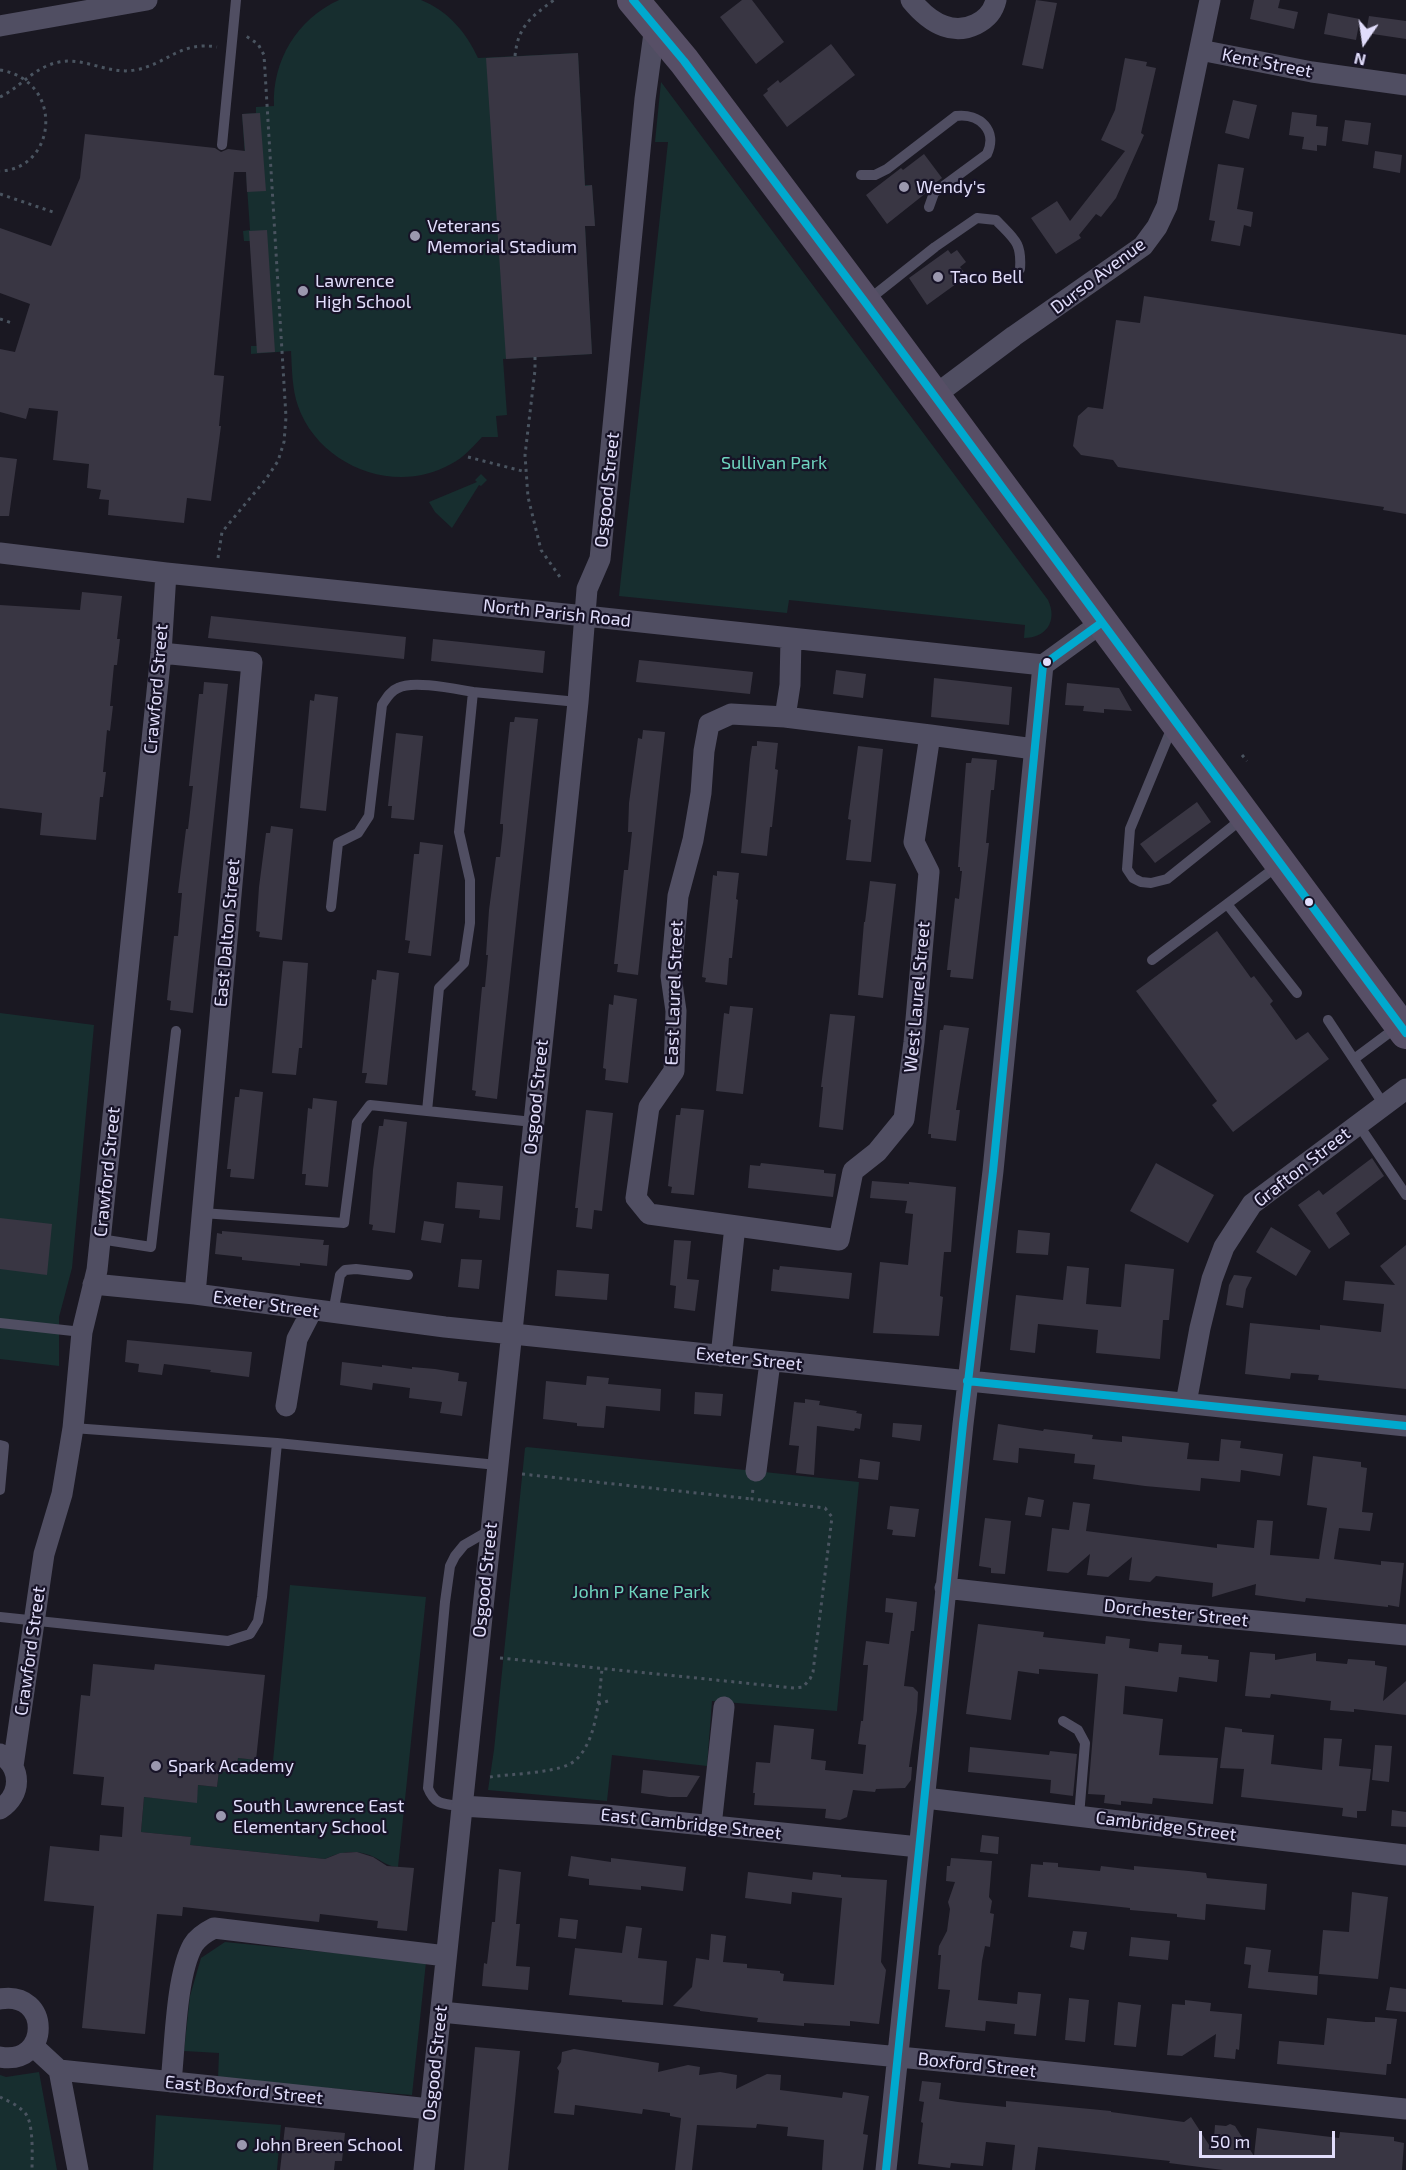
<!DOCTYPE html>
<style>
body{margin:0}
#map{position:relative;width:1406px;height:2170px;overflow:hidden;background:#1a1822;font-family:"Exo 2",sans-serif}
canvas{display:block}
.north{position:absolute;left:1334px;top:12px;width:60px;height:60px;-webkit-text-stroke:4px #171327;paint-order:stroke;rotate:193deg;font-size:16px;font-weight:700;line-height:24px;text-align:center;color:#e1ddfb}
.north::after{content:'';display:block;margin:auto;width:21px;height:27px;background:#e1ddfb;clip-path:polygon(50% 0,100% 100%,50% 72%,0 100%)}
.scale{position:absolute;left:1199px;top:2131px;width:136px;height:27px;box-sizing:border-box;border:3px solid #e1ddfb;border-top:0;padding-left:8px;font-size:18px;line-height:21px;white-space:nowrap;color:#e1ddfb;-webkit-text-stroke:4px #171327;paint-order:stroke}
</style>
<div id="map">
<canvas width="1406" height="2170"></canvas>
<div class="north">N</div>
<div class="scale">50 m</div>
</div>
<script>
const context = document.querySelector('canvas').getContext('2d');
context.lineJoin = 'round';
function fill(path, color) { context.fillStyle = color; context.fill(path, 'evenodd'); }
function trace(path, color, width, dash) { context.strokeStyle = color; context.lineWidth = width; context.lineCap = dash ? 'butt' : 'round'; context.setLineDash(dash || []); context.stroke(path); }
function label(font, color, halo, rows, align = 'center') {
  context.font = font + ' "Exo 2",sans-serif'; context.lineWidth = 4.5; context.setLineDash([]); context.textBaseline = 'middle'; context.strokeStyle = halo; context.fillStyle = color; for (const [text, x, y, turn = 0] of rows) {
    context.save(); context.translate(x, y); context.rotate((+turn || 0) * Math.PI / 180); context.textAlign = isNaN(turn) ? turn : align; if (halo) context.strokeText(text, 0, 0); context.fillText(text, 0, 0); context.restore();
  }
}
fill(new Path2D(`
 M339,0H421C448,11 466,32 478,58L578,53L585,185H592L595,226H585L592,354L503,359L507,415L496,416L498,437H482C473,447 463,458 451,464C395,496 319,466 298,406C292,389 292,369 291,351L251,354V346H257L250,241H244L243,231L250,230L242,114L256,113V107L274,106C272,61 297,19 339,0Z
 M661,82L1048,600C1058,621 1046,638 1024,638L1025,625L789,600L787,613L619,596L668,142H655Z
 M481,474L487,480L481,486L479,485L452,528L435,512L429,502L477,482L475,480Z
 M0,1013L94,1025L72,1268L59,1317V1366L0,1359Z
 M527,1447L859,1482L837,1711L712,1701L707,1766L612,1755L607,1801L488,1790L494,1750L525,1448Z
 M290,1585L426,1597L398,1867C388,1866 385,1863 376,1858C359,1849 341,1851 325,1859L190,1845V1837L141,1832L144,1797L196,1802L198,1785L217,1787L219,1771L236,1773L238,1758L273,1761Z
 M225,1942L426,1962L412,2095L218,2079L219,2053L184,2051L190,1996L201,1958Z
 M39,2072L57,2170H0V2075L6,2077Z
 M156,2115L281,2125L277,2170H153Z`), '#172e2f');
fill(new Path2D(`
 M742,0H752L784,42L756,64L720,17Z
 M1036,0L1057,3L1043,69L1022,65Z
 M1254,0H1280L1278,8L1298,12L1294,29L1250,19Z
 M1328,13L1360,19L1356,40L1324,34Z
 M1369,16L1406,21V39L1366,33Z
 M831,44L855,75L787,127L763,95L768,91L767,89L778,80L780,83Z
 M578,53L585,186L592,185L595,226H585L592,354L506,359L486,58Z
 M1125,58L1147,62L1146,66L1156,68L1141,133L1144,135L1116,198L1101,217L1096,214L1079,235L1081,238L1056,254L1031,218L1057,201L1070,221L1125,151L1101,140L1115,110Z
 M1233,100L1257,105L1249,139L1225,133Z
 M1292,112L1317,115L1316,126L1328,127L1326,146L1317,145V151L1302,149L1304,137L1289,135Z
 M260,113L266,191L247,192L246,172H234L214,375L224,376L219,426H221L211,501L187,498L184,523L108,515L109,500L99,499L101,490L87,488L89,464L53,460L58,411L29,408L26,419L0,412V349L15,352L30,304L0,293V228L51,246L80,178L85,134L215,148L221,152L228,149L245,151L242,114Z
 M1345,120L1371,123L1368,145L1342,141Z
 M1375,151L1402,155L1400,173L1373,168Z
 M924,154L942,178L930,187L926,193L887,224L866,195L901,168L903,170Z
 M1218,164L1244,168L1237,209L1253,212L1251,227L1244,225L1240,246L1211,241L1215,221L1209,220Z
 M267,230L275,352L257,353L249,231Z
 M948,250L951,254L957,250L966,262L960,267L967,276L927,305L909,278Z
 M1144,296L1406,335V514L1383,510L1384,507L1118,467L1113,460L1081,455L1073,446L1078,416L1088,407L1103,409L1116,320L1140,323Z
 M0,457L17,459L9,516H0Z
 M82,592L122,596L117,639H120L117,665H114L110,706H113L110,731L107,730L103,772H106L103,797H100L96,840L40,835L42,813L0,808V605L80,610Z
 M211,616L406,637L404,659L208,638Z
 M433,639L545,651L543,673L431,661Z
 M639,660L753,672L750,694L636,682Z
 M836,670L866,674L863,698L833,694Z
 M934,678L1012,687L1009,725L931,717Z
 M204,682L228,684L193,1013L170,1010L171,1001L167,1000L174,936H178L182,893H178L186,829H188L193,786H189L199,694H203Z
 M1067,683L1119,688L1132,711L1104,709V713L1083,711L1084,706L1065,705Z
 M315,694L338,697L326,811L300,808L310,700L314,701Z
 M515,717L538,719L497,1099L475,1096L476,1091L472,1090L482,987H485L488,955H486L489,910L496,857H500L503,830V824H500L507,750L510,722H514Z
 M643,730L665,732L638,975L617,972L618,964H614L624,870H628L631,841L632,832H628L629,803L638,738L642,739Z
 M396,733L423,736L414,820L391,818L392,806H388Z
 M757,741L778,743L775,769L778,770L772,827H770L767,856L741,853L750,759L752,746H757Z
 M858,746L883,749L871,862L846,860L851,820L848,819Z
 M972,758L997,760L994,790H991L986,843H989L973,979L950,977L951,970H947L955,898L959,899L962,871H960V867H958L966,763H971Z
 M1197,802L1211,822L1155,863L1140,844Z
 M271,826L293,829L282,940L259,937L260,932L256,931L259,887L266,833H270Z
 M420,842L443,845L431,956L408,953L410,941L405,940L414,854H419Z
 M717,871L739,873L736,899L738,900L732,958H729L727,985L705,982L706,978L702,977L713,875L717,876Z
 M870,881L896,884L883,998L858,995L864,922H865Z
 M1217,931L1251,978L1254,976L1273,1001L1270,1004L1296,1040L1308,1032L1329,1059L1233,1132L1212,1105L1217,1101L1136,991Z
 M283,961L308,963L302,1048H299L296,1075L272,1073Z
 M377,970L399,973L387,1085L365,1083L367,1073H362L372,979L376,980Z
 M614,995L637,999L628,1083L605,1080L606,1069L603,1068L609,1004L613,1005Z
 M730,1006L753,1008L743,1094L716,1091L724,1013L729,1014Z
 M830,1014L855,1016L843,1130L819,1127L823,1087H821Z
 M944,1025L969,1028L956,1110H960L956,1141L931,1138V1134H928L940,1030H943Z
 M240,1089L263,1092L254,1179L230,1177L231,1169H227L235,1097H239Z
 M313,1098L337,1101L328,1187L305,1185L306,1174H302L308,1108L312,1109Z
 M681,1108L704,1110L694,1195L671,1193L672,1187L668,1186L676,1115H680Z
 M586,1110L613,1113L602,1211L594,1210L592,1229L576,1227L578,1208H575Z
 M384,1119L407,1122L395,1233L372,1230L373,1225L369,1224L373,1170L379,1126H383Z
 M1372,1158L1384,1176L1336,1213L1350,1234L1329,1249L1298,1205L1319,1190L1323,1195Z
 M761,1163L824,1170V1173L836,1174L833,1197L748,1188L750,1165L760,1166Z
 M1156,1163L1214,1195L1188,1243L1130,1211Z
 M872,1181L909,1184V1182L956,1187L951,1252H944L940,1296L943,1297L939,1336L873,1333L880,1262L908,1265L913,1214L905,1213L907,1201L870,1198Z
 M457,1182L503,1186L500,1220L479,1218L480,1210L455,1208Z
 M0,1218L52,1224L47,1275L0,1269Z
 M424,1221L444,1224L441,1243L421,1240Z
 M1271,1227L1311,1251L1296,1276L1256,1252Z
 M1018,1230L1050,1233L1048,1255L1016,1253Z
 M222,1231L324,1240L323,1245H329L327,1266L300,1263V1266L242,1260V1257L215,1254L217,1233L222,1234Z
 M674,1240L691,1241L687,1279L699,1280L695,1311L674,1308L676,1286L670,1285Z
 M1406,1245V1389L1318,1380L1319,1375L1291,1373L1290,1379L1245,1374L1250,1323L1320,1330V1325L1381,1332L1384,1304L1343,1300L1345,1281L1395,1285L1380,1266Z
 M461,1259L482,1260L479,1289L458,1287Z
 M1125,1264L1174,1269L1169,1320H1163L1160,1359L1096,1353L1098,1330L1038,1324L1035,1353L1010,1350L1016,1295L1063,1300L1067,1266L1089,1268L1086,1304L1121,1307Z
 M780,1266L852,1273L849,1299L771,1291L773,1269L779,1270Z
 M557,1270L609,1274L607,1300L555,1296Z
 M1234,1275L1252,1277L1246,1289L1243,1308L1226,1305L1229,1285Z
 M127,1340L252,1352L249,1377L210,1372L211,1370L164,1364L162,1375L138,1372L139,1364L125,1362Z
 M342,1362L382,1367V1365L412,1369V1367L435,1369L459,1373L458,1381L467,1382L462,1416L440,1413L442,1402L409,1398L410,1388L373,1383L372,1390L340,1385Z
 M587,1376L609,1378L608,1384L661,1389L660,1411L606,1406L604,1428L577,1426V1423L543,1419L546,1381L586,1385Z
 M695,1392L723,1394L721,1416L694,1414Z
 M805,1399L820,1401L819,1405L857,1411L856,1413L862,1414L860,1429L855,1428L854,1431L817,1426L814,1475L796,1473L799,1446L789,1445L794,1402L805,1403Z
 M893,1423L922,1425L920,1441L892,1437Z
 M998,1424L1043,1431L1044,1429L1093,1435L1092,1439L1122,1442V1436L1189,1443L1187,1459L1219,1461L1221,1439L1241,1441L1240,1448L1283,1454L1280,1476L1241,1470L1240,1482L1201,1478L1200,1491L1145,1486L1093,1479L1095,1465L1074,1463L1075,1454L1019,1448L1018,1463L993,1460Z
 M1313,1456L1361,1462V1467L1367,1468L1362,1512L1373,1513L1370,1531L1339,1528L1334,1559L1381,1565V1561L1404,1563L1399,1607L1388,1605V1607L1306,1598L1305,1602L1255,1595L1256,1584L1212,1597L1213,1583L1156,1576L1150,1582L1129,1580L1132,1557L1108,1577L1087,1575L1090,1554L1068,1573L1047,1571L1052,1528L1069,1530L1073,1502L1090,1504L1086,1531L1217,1548V1544L1254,1548L1257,1520L1273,1521L1270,1555L1319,1559L1327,1508L1307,1505Z
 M860,1459L880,1462L878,1480L858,1478Z
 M1028,1497L1044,1500L1041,1517L1025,1515Z
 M890,1506L919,1509L915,1537L892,1535L893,1530L887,1529Z
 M985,1518L1011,1521L1005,1574L991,1573V1568L979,1566Z
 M886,1598L917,1602L914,1631H911L904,1686L913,1687L918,1692L917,1711L909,1767H912L911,1780L905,1788L876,1789L875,1792L853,1790L847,1817L840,1820L825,1818L826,1809L754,1805L755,1793H753L756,1762L770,1763L774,1725L814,1729L811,1759L826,1761L825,1770L863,1774L866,1745L858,1744L861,1721H863L868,1665H863L866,1641L889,1644L893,1613L885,1612Z
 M978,1624L1044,1632L1043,1637L1105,1644L1106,1636L1130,1639L1129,1648L1158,1652L1159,1643L1182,1645L1181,1654L1208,1656V1659L1219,1660L1217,1682L1179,1677L1177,1692L1125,1686L1123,1714L1163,1719L1159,1755L1218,1758L1213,1804L1153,1798L1152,1804L1121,1801V1805L1104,1803L1105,1795L1088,1794L1098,1674L1039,1669V1674L1018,1671L1011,1720L966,1714Z
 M1250,1652L1275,1654V1660L1316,1653V1661L1347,1664L1348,1659L1375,1661V1665L1387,1667L1383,1701L1406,1681V1715L1354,1709V1712L1330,1710L1331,1701L1271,1694L1270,1698L1245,1696Z
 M93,1664L154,1670L155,1664L265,1675L256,1760L238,1758L236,1773L219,1771L217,1787L198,1785L197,1803L144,1797L141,1832L191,1837L190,1845L325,1859L340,1853L357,1852L373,1857L387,1866L414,1868L407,1931L377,1928L378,1921L320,1914L319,1922L183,1907L182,1916L157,1914L145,2034L82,2028L94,1906L44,1901L50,1846L99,1851L100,1835L122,1837L124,1807L101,1805L104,1777L73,1774L81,1695L90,1696Z
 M1225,1727L1242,1729V1732L1274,1735L1271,1764L1322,1770L1324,1738L1342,1739L1339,1766L1371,1769L1366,1811H1357V1818L1342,1816L1343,1808L1241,1797L1244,1769L1220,1768Z
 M1375,1745L1392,1746L1389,1782L1372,1780Z
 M970,1747L1049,1755L1050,1751L1077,1754L1073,1796L1050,1793L1051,1780L968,1772Z
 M643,1770L700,1776L687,1797H669L641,1793Z
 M1392,1810L1406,1812V1827L1391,1826Z
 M982,1835L999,1837L998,1854L980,1852Z
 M571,1856L611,1862V1858L686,1867L683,1891L641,1886V1890L589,1885V1879L568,1876Z
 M951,1858L992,1861L989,1897L992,1901L990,1913L994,1914L990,1947L985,1946L982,1961L978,2000L1017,2004L1018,1992L1041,1994L1036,2036L1014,2034L1015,2024L986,2021L985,2031L945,2027L950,1990L938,1989L941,1955H938L939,1946L947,1931L950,1909L948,1902L955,1882L946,1881L947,1866H950Z
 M1043,1862L1058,1863V1867L1100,1871L1101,1866L1134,1870V1866L1189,1871L1206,1873L1207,1878L1267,1884L1265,1910L1206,1904L1205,1920L1177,1917V1914L1130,1910V1908L1028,1897L1031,1864L1043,1865Z
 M499,1869L521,1872L516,1924H520L516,1966L530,1967L528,1990L482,1986L484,1963L487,1964L492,1922H495Z
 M748,1872L812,1880L813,1872L841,1875V1877L887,1880L881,1962L886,1970L879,2024L850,2021V2026L804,2023V2026L757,2022L758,2018L700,2011V2010L673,2006L692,1987L696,1958L709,1960L711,1934L726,1936L723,1962L747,1964V1968L780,1971V1973L784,1974L783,1981L834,1985L842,1898L792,1892L791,1904L745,1898Z
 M1352,1892L1388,1897L1378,1979L1319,1974L1323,1930L1349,1932Z
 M560,1918L578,1920L576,1939L558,1937Z
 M626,1926L642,1928L638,1958L667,1961L663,2005L622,2002V2000L569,1995L575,1948L622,1953Z
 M1073,1931L1087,1932L1084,1950L1070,1947Z
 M1131,1937L1170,1941L1168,1960L1129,1956Z
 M1246,1947L1271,1950L1268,1972L1318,1976L1317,1995L1248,1988L1251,1965L1244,1964Z
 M1390,1987L1406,1989V2012L1386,2010Z
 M1069,1998L1089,2000L1085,2042L1065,2040Z
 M1185,2000L1211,2003L1210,2011L1242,2014L1239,2050L1236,2049L1235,2059L1214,2057L1216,2034L1182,2056L1167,2055L1172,2004L1185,2005Z
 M1118,2002L1141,2005L1136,2047L1114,2045Z
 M1375,2017L1397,2019L1391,2064H1387L1386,2075L1277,2064L1279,2041L1324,2045L1327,2018L1366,2022H1375Z
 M475,2047L520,2051L508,2170H464Z
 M574,2049L659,2063L658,2072L688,2065L700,2067L699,2075L720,2072L737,2075L736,2089L767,2074L781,2075L780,2090L842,2098L843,2092L869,2096L863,2134L868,2135L863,2170H822L824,2140L787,2136L788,2127L757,2124L756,2128L697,2125L692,2170H675L681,2118L670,2116V2113L643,2109L642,2114L575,2105L574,2115L554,2113L559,2071L557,2068L561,2062L562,2052Z
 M922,2081L941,2083L939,2099L958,2102L1006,2107V2101L1111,2111V2112L1184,2122L1191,2117L1213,2151L1215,2125L1226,2126L1230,2124L1235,2126L1254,2156L1257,2128L1339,2138L1340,2132L1394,2137V2141L1404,2143L1402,2170H1223L1169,2163L1170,2161L1038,2147L1035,2170H1012L1015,2145L986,2142L983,2166L951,2163L950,2168L918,2164L923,2123L921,2122L924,2102L919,2101Z
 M285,2127L345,2133L342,2161H335L334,2170H280Z`), '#393643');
trace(new Path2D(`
 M515,56C518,26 531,17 554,0
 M0,70C65,81 57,169 0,171
 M0,97C21,87 34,67 59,62C85,57 109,75 135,70C168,64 179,41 217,47
 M0,194L56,213
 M0,319L12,323
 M535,357V370L525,455L528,497L541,550L560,577
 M468,457L526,472
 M218,558L222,532L266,479L278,461L284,442L286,417L264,55L258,44L246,36
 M1242,755L1247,761
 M522,1474L752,1499
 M500,1658L794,1688L803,1687L810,1679L813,1672L832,1517L825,1508L752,1499L753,1488
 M598,1704L608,1701
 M490,1777C511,1774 550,1773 568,1765C597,1751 599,1697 602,1669
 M0,2097C8,2101 18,2105 25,2113C34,2123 32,2156 32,2170`), '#4a5460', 3, [3, 4.5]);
trace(new Path2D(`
 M222,145L236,0
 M861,175H875L887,169L956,116C980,113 998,131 987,154L934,193L929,207
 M867,301L935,247L977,218L996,220C1014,239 1022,242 1020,269
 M1173,725L1130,829L1127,869L1133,878L1141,882L1151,883L1167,879L1243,818
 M1227,904L1280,864
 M331,907L338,843L358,833L369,816L382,705C386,699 390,691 398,688C413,680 455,689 473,692
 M1152,960L1227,904L1297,993
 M1328,1020L1384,1105
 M1354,1059L1397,1027
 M427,1111L533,1122
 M1358,1124L1406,1195
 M202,1213L344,1223L357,1122L370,1105L427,1111L439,988L464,963L470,923V880L459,832L473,692L578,702
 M100,1239L151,1247L176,1031
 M333,1313L340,1275L345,1270L356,1269L408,1275
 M0,1323L82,1332
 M73,1428L277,1443L497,1465
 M0,1445L4,1446L0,1490
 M0,1617L228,1641L250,1634L258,1621L262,1597L277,1443
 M1063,1721L1078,1730L1085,1743L1079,1816
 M462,1806C445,1804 435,1806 428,1788L445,1602L450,1566L455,1556L464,1545L490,1530`), '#504e62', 10);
trace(new Path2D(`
 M911,0C920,11 930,21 944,26C965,34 991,22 996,0
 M0,26L147,0
 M1200,50L1312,72L1406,85
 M934,396L1014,336L1143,246L1157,227L1167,206L1210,0
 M0,553L166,573L585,616L1043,665L1101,623
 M791,638L790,685L785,717L731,714L709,724L704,751L701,793L693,840L678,896L671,976L676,1011L674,1071L649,1107L636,1198L649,1214L839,1240L853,1171L877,1152L904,1119L914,1042L929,872L914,842L930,735L1034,749
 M161,653L252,662L195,1294
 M785,717L930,735
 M93,1284L195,1294L445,1327L1406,1426
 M721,1356L735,1226
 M1186,1403L1200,1328L1212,1279L1224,1247L1252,1204L1406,1089
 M286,1406L297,1339L312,1310
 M756,1471L770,1362
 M945,1588L1150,1611L1406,1635
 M0,1754C22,1767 22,1795 0,1809
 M13,1766L44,1554L62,1494L73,1428L82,1332L97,1270L161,653L166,573
 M925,1798L1406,1855
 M462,1806L606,1815L919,1847
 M711,1826L724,1707
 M0,1999C51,1990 51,2066 0,2057
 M441,2012L1001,2067L1406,2109
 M33,2046L59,2070L78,2170
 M59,2070L430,2109
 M171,2082C175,2046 176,1975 193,1945C198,1937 206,1932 214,1928L446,1956
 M424,2170L578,702L587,589L600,559L645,99L655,26
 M886,2170L963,1424L993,1171L1043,665`), '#504e62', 21);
trace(new Path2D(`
 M633,0L684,61L865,302L1406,1033`), '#574f66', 32);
trace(new Path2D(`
 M633,0L684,61L865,302L1406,1033
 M967,1381L1406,1426
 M886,2170L963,1424L993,1171L1043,665L1101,623`), '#00a9ce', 8);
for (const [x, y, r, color] of [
 [904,187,6,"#9b98af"],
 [415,236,6,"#9b98af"],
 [938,277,6,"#9b98af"],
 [303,291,6,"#9b98af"],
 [1047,662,5,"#e1ddfb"],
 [1309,902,5,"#e1ddfb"],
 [156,1766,6,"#9b98af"],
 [221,1816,6,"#9b98af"],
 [242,2145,6,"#9b98af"]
]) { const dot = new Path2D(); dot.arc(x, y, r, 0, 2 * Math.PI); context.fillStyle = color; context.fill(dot); trace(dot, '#171327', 2); }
label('18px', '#e1ddfb', '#171327', [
 ["Kent Street",1267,63,11],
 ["Durso Avenue",1098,276,-37],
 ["Osgood Street",607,490,-84],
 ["North Parish Road",557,613,6],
 ["Crawford Street",156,689,-85],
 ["East Dalton Street",227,933,-85],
 ["East Laurel Street",674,993,-88],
 ["West Laurel Street",917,997,-85],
 ["Osgood Street",536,1097,-84],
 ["Grafton Street",1302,1167,-38],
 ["Crawford Street",107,1172,-84],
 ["Exeter Street",266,1304,8],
 ["Exeter Street",749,1359,6],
 ["Osgood Street",485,1580,-84],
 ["Dorchester Street",1176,1613,6],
 ["Crawford Street",30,1651,-82],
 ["East Cambridge Street",691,1824,6],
 ["Cambridge Street",1166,1826,7],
 ["Osgood Street",435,2063,-84],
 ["Boxford Street",977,2065,6],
 ["East Boxford Street",244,2090,6]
]);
label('18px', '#e1ddfb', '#171327', [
 ["Wendy's",916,187],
 ["Veterans",427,226],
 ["Memorial Stadium",427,247],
 ["Taco Bell",950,277],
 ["Lawrence",315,281],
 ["High School",315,302],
 ["Spark Academy",168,1766],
 ["South Lawrence East",233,1806],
 ["Elementary School",233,1827],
 ["John Breen School",254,2145]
], 'left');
label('18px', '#6fd5bf', '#171327', [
 ["Sullivan Park",774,463],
 ["John P Kane Park",641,1592]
]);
</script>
